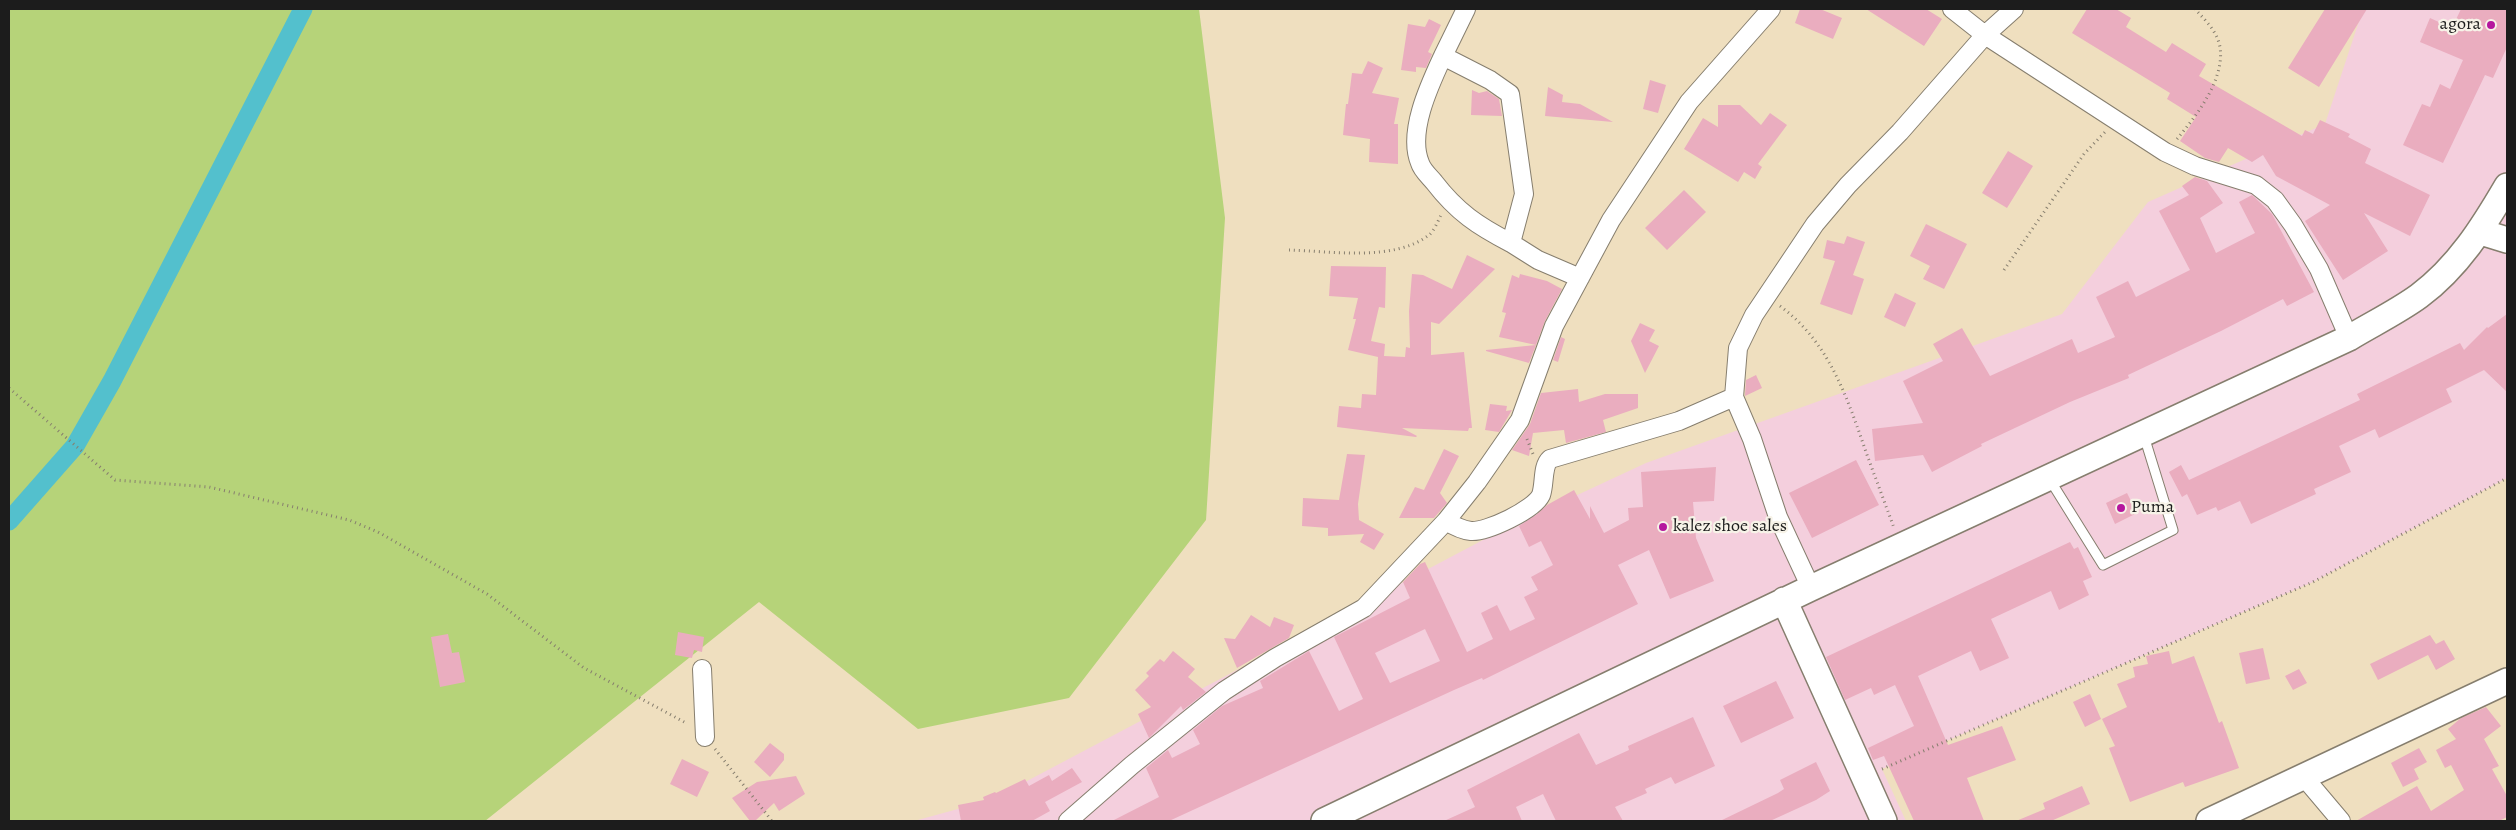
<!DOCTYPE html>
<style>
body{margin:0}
#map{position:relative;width:2516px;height:830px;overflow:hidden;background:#efdfbf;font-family:Alegreya,serif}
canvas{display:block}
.frame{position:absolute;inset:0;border:10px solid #1c1c1c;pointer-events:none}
</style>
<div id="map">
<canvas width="2516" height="830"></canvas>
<div class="frame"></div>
</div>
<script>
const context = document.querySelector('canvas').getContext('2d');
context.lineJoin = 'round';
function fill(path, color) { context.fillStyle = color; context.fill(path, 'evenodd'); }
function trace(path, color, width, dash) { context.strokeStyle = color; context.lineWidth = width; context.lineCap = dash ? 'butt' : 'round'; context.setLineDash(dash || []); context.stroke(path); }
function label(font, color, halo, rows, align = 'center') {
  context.font = font + ' Alegreya,serif'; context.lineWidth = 4.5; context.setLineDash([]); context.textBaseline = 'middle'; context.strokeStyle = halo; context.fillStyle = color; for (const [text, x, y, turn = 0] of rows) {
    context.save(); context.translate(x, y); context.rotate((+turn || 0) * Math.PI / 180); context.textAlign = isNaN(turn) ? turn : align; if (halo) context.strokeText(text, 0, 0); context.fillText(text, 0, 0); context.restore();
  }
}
fill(new Path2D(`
 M2363,9H2507V478L2313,582L1882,769L1906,821H914L991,800L1500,531L1646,463L2062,314L2148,202L2325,124Z`), '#f4cfdd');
fill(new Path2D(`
 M9,9H1199L1225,218L1206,520L1069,698L918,729L759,602L485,821H9Z`), '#b6d379');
trace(new Path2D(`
 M9,521L75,446L112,381L303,9`), '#53c0cd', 19);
fill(new Path2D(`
 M1800,9H1820L1842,18L1833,39L1795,23Z
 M1866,9H1926L1942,19L1924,46Z
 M2087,9H2116L2131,18L2126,27L2166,52L2172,43L2206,64L2199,76L2302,136L2305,130L2313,134L2320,120L2350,134L2348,137L2371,149L2365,163L2430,195L2410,236L2364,213L2388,251L2343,280L2305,221L2330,205L2276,176L2263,155L2252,162L2228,148L2219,162L2205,158L2180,141L2196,117L2167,99L2170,93L2072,33Z
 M2325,9H2367L2319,87L2288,68Z
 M2461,9H2507V47L2493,78L2485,75L2443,163L2403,145L2422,104L2430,107L2440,84L2450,89L2463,60L2420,42L2430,18L2452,28Z
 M1429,19L1441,25L1428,52L1432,54L1426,68L1416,67V72L1401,70L1408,24L1425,27Z
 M1368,61L1383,68L1372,93L1399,98L1394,124H1398V164L1369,162L1370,139L1343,135L1346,104H1348L1352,73L1362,74Z
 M1650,80L1666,85L1658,113L1643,109Z
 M1548,87L1563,95L1562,102L1580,104L1613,122L1545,116Z
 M1472,90L1479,93L1487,91L1499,99L1502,116L1471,115Z
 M1718,105H1740L1761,125L1770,113L1787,125L1758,164L1762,167L1755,179L1744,172L1738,182L1684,149L1703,118L1718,127Z
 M2008,151L2033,166L2007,208L1982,193Z
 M2195,177L2207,181L2223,203L2200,218L2216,253L2255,233L2239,202L2252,195L2272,214L2314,292L2287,306L2283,299L2221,331L2128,375L2129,378L2070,402L1981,444L1982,446L1932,472L1923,455L1875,461L1872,429L1923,423L1903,381L1943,361L1933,344L1962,328L1990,376L2072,339L2078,353L2115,337L2096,297L2128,281L2136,297L2190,270L2159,211L2189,195L2182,186Z
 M1684,190L1706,212L1667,250L1645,228Z
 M1926,224L1967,244L1944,289L1923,279L1930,266L1910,256Z
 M1847,236L1865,242L1853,275L1864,279L1852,315L1820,304L1835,261L1823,258L1827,240L1844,244Z
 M1467,255L1495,269L1439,324L1431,322V355L1464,352L1472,428H1469L1468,431L1402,428L1417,436L1416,437L1337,427L1339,406L1361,408L1362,394L1376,395L1378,357L1348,350L1356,319H1353L1358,298L1329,296L1331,266L1386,267L1385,308L1379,307L1371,341L1385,344L1384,356L1405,357L1406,347L1410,348L1409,311L1412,274L1423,275L1452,289Z
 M1520,274L1547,281L1562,289L1545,321L1536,345L1499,337L1506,313L1502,312L1512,275L1519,278Z
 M1895,293L1916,303L1905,327L1884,317Z
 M2507,314V392L2484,370L2446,389L2452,402L2379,438L2375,429L2339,446L2351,472L2314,489L2316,494L2251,524L2240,501L2218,511L2216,507L2197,515L2187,494L2182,497L2169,472L2181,465L2189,480L2360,400L2357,394L2460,343L2464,350L2487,327L2488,328Z
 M1640,323L1655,330L1649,341L1659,346L1645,373L1631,341Z
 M1561,337L1565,339L1558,362L1553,360Z
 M1536,345L1529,363L1486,351V350Z
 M1756,375L1762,388L1745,396L1746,380Z
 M1578,389L1579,402L1605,394H1638V408L1603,420L1606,432L1566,443L1564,430L1533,433L1529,456L1512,450L1530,424L1541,393Z
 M1490,404L1507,406L1506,411L1512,410L1499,432L1485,430Z
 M1444,449L1459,456L1440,493L1447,503L1434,518H1399L1415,487L1424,490Z
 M1347,454L1365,455L1358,504L1359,520L1384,534L1374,550L1360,542L1364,534L1328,536V528L1302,526L1303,498L1339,500Z
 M1856,460L1879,505L1812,538L1789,493Z
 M1716,467L1714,501L1693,502L1696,538L1714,581L1670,599L1649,550L1618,565L1638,604L1483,680L1482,678L1454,690L1169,821H1112L1159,797L1146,768L1168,750L1172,758L1200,744L1193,730L1222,706L1263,688L1260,681L1309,651L1339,711L1363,699L1334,637L1410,598L1403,582L1420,564L1425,562L1467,652L1493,639L1481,613L1497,605L1510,631L1535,619L1524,597L1538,590L1531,577L1553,565L1541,541L1529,547L1519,526L1536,515L1547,505L1574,490L1590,519V506L1604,533L1629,520L1628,508L1643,507L1641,472ZM1425,629L1440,661L1390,683L1375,653Z
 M2127,493L2137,513L2115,524L2106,503Z
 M2070,542L2074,549L2078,547L2092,577L2083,581L2089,595L2059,610L2051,591L1991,619L2009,658L1980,671L1971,651L1918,676L1948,745L2002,726L2016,760L1967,778L1984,821H1914L1884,756L1873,760L1868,748L1914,726L1895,685L1874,695L1871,688L1845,700L1826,657Z
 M1251,615L1270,627L1274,617L1294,625L1289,638L1237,668L1224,638L1235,639Z
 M678,632L704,637L702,652L694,650L692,658L675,655Z
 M448,634L452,653L459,652L465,682L440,687L431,637Z
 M2430,635L2436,644L2444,640L2455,659L2436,670L2428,655L2378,680L2370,664Z
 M2263,648L2270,679L2246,684L2239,653Z
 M1173,651L1195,669L1188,677L1206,692L1183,710L1181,706L1149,738L1138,714L1151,707L1135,690L1149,676L1146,673L1160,659L1164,662Z
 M2169,651L2172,664L2194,656L2219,723L2222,721L2239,768L2185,787L2183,782L2130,802L2109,748L2115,746L2102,719L2127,707L2117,684L2135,677L2133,667L2148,664L2146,656Z
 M2299,669L2307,683L2293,690L2285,676Z
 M1776,681L1794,718L1741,743L1723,706Z
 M2090,694L2101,719L2085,727L2073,702Z
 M2486,707L2501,726L2484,739L2499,766L2492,769L2507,796V817L2499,821H2356L2417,786L2431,811L2464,790L2451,765L2445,768L2436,750L2456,739L2448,729L2461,718Z
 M1693,717L1715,766L1675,784L1671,777L1645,789L1647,793L1615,807L1623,821H1556L1543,794L1516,807L1522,821H1444L1475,807L1467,790L1579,733L1596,765L1629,750L1628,746Z
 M770,743L784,754V760L770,777L754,762Z
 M2419,748L2427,762L2414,769L2419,779L2403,787L2391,763Z
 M682,759L709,772L697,797L670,784Z
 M1816,762L1830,791L1816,800L1770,821H1720L1778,793L1784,789L1780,780Z
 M1072,768L1082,782L1045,802L1050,811L1032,821H961L958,805L984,800L983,797L995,792L996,793L1025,779L1029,786L1049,775L1052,781Z
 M796,776L805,794L779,811L774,803L755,821H750L732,798L757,782Z
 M2082,786L2090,804L2051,821H2016L2045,809L2043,803Z`), '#eaadbf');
const lane = new Path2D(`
 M2050,480L2103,565L2173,530L2144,436`);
const street = new Path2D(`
 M1466,9L1443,56L1490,80L1510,94L1524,194L1511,243L1538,260L1580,278
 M1952,9L1985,35L2165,152L2195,166L2256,185L2275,200L2293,225L2319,269L2349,338
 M1443,56C1430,84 1407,132 1420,163C1422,170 1429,176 1434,182C1457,212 1478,226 1511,243
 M1446,521C1454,526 1461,530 1471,531C1487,532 1534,510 1541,495C1545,484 1542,466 1550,459L1679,421L1734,397
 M1811,588L1778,517L1752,439L1734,397L1738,348L1754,315L1815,224L1848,185L1900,132L1985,35L2014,9
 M702,669L705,737
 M2303,776L2341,821
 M1068,821L1132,765L1224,691L1275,658L1364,608L1446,521L1477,482L1520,420L1554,326L1611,220L1689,102L1771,9`);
const secondary = new Path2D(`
 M2481,232L2507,240
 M1784,600L1884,821
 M1324,821L1811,588L2349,338C2372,324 2397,312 2419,296C2458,267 2483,227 2507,186
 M2209,821L2507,681`);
trace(lane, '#867e6e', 11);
trace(street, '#867e6e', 20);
trace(secondary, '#867e6e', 28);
trace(new Path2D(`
 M2177,139C2197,115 2225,79 2220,47C2217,31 2205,20 2195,9
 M1289,250C1331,251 1394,262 1429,235C1434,231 1438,221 1441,215
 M2004,270L2084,154L2105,132
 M1780,306C1829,342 1847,397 1866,452C1875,477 1885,503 1894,528
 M9,388L115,480L209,487L349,520L378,532L487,594L584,668L686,723
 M1527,439L1533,454
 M715,749L772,821
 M1882,769L2313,582L2507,478`), '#867e6e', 3, [1, 4]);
trace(lane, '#fff', 9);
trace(street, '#fff', 18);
trace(secondary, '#fff', 25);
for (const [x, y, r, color] of [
 [2491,25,5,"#b5179e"],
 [2121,508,5,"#b5179e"],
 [1663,527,5,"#b5179e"]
]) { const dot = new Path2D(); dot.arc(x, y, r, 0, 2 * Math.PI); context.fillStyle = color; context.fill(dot); trace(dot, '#f7f3e8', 2); }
label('18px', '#1c1c1c', '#f7f3e8', [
 ["agora",2481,25,"right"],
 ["Puma",2131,508],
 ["kalez shoe sales",1673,527]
], 'left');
</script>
